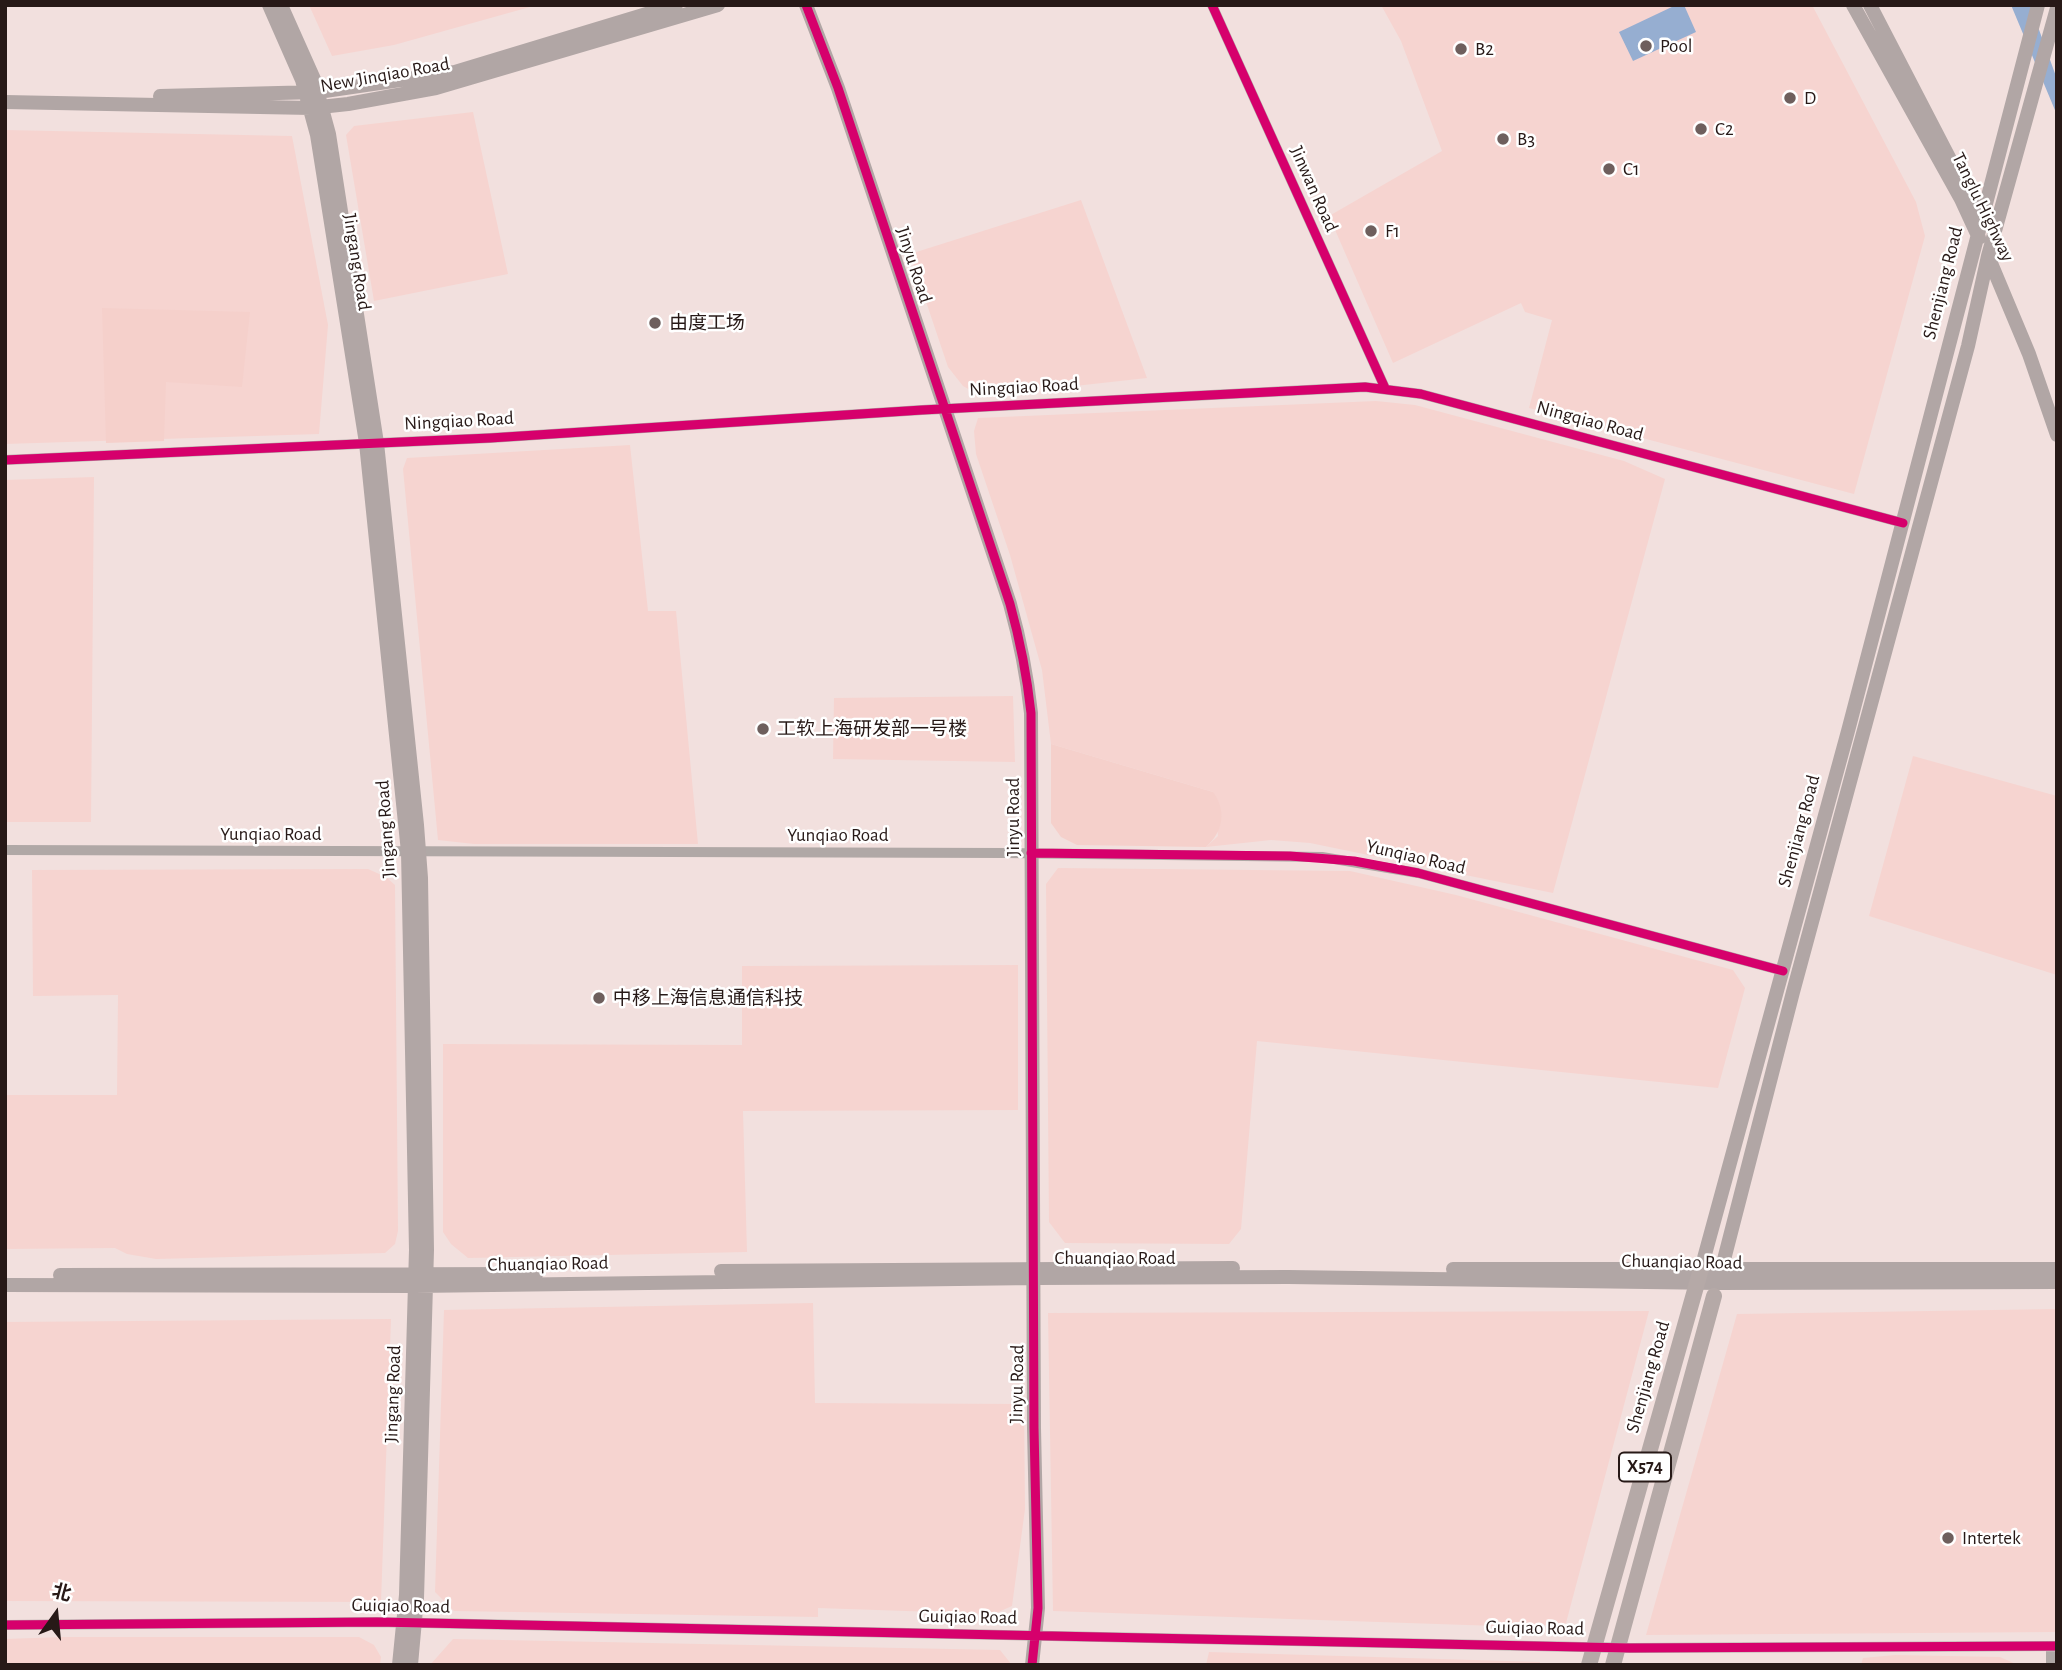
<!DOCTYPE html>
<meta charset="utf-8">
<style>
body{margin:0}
#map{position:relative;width:2062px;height:1670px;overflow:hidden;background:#f2e0de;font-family:"Alegreya Sans","Noto Sans SC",sans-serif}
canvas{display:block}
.frame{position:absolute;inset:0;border:7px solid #271917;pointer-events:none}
.north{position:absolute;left:21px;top:1579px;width:70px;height:70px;-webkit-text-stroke:5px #fff;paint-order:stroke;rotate:15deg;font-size:19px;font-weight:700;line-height:28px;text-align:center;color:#271917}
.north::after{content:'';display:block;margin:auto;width:24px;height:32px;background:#271917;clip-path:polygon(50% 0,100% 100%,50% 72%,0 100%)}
</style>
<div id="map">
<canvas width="2062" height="1670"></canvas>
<div class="frame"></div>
<div class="north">北</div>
</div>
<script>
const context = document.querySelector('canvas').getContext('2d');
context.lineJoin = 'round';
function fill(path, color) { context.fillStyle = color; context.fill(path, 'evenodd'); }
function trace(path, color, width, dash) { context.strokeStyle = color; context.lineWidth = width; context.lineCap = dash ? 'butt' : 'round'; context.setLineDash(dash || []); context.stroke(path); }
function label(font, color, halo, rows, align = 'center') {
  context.font = font + ' "Alegreya Sans","Noto Sans SC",sans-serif'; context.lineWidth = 5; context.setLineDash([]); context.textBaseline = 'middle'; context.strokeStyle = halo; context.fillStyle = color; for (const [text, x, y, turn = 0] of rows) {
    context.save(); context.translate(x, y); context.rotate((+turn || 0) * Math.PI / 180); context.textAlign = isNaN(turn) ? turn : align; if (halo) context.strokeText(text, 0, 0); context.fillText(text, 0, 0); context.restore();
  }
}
fill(new Path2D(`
 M309,5H537L394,45L332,56Z
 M1381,5H1812L1916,202L1925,236L1854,494L1529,408L1552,320L1525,312L1521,303L1393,363L1329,216L1442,151L1401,41Z
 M473,112L508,274L374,301L346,135L354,126Z
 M5,130L292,136L328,325L319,434L5,444Z
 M1081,200L1147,378L1021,392L972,391L963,386L948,367L910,254Z
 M1376,401L1415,405L1624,461L1665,479L1553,893L1310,843L1271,840L1206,847L1218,836L1213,792L1051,744L1042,670L1010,555L976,454L974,431L978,418Z
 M630,445L648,611H676L698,844H474L438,840L403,469L407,458Z
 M94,477L91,822H5V480Z
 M1013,696L1015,762L833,759L834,698Z
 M1913,756L2057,796V975L1869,916Z
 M1058,868L1350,871L1456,895L1733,970L1745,988L1718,1088L1257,1041L1241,1229L1229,1244L1065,1243L1049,1222L1046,884Z
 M368,869L386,877L395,885L398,1231L395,1244L385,1253L156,1259L127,1254L115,1248L5,1249V1095H117L118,995L33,996L32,870Z
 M1018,965V1110L743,1111L747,1252L468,1258L451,1244L443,1232V1044L742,1045V966Z
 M813,1303L815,1403L1024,1404L1025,1509L1012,1606L994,1614L818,1608V1617L454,1611L435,1592L444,1310Z
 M2057,1309V1632L1646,1635L1737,1314Z
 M1649,1311L1566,1623L1526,1627L1053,1611L1048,1313Z
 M391,1319L381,1602L5,1601V1322Z
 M63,1637H359L374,1645L381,1657L380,1665H5V1639Z
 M453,1639L1000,1650L1012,1665H430Z
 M1209,1652L1540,1662V1665H1206Z
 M1895,1655L2000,1657L2018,1665H1861L1863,1658Z`), '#f6d4d0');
fill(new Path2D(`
 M102,308L250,312L242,387L166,382L164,441L106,443Z
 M1051,744L1213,792C1227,811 1223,832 1206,847L1077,845L1061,837L1051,823Z`), '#f5d0cb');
fill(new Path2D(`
 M1676,5H1684L1696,32L1633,61L1619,32Z
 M2011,5H2030L2057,79V115Z`), '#96aed1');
trace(new Path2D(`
 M1212,5L1385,388
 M5,460L490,438L922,410L1365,387L1421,394L1903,523
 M5,850L1005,853L1322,857L1418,873L1783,971
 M5,1625L377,1622L1630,1648L2057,1646
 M2051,1665V1646`), '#b0a8a6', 10);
trace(new Path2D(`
 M269,5L302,80L317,135L366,443L408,852L416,1250L406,1595L399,1665
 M281,5L314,79L329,134L377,443L417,825L421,878L427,1250L417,1598L411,1665
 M806,5L838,88L1010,604C1020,640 1027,676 1031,713L1034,1428L1038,1608L1032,1665
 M1853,5L1961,199L1979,238
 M1870,5L1970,198L1984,221
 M160,96L318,92L455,72L676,5
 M5,102L311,108L348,104L436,88L718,5
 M1988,256L2029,354L2057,435
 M1453,1269H2057
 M1701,1269L1848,731L2038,5
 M721,1271L1233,1268
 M60,1275L536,1274
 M1719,1279L1793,992L1968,346L1988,256L2057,8
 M5,1285L415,1286L1035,1278L1288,1277L1718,1283L2057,1282`), '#b1a6a5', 14);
trace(new Path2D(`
 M1589,1665L1701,1269
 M1613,1665L1714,1296`), '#b5a9a7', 16);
trace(new Path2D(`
 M806,5L838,88L1010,604C1020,640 1027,676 1031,713L1034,1428L1038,1608L1032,1665
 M1212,5L1385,388
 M5,460L490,438L922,410L1365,387L1421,394L1903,523
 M1031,853L1290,856L1354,861L1418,873L1783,971
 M5,1625L377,1622L1630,1648L2057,1646`), '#d6006c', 9);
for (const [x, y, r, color] of [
 [1646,46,7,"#6e5f5d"],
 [1461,49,7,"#6e5f5d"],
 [1790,98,7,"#6e5f5d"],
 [1701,129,7,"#6e5f5d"],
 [1503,139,7,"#6e5f5d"],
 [1609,169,7,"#6e5f5d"],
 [1371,231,7,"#6e5f5d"],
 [655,323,7,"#6e5f5d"],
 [763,729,7,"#6e5f5d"],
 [599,998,7,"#6e5f5d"],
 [1948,1538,7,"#6e5f5d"]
]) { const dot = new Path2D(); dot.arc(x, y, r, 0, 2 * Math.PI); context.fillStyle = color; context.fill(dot); trace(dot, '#fff', 2.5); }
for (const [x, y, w] of [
 [1645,1467,52]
]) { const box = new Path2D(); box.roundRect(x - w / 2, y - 14.5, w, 29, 5); context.fillStyle = '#fff'; context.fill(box); trace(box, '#271917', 2); }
label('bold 18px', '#271917', null, [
 ["X574",1645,1467]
]);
label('19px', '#271917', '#fff', [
 ["Pool",1660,46],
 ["B2",1475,49],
 ["D",1804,98],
 ["C2",1715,129],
 ["B3",1517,139],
 ["C1",1623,169],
 ["F1",1385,231],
 ["由度工场",669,323],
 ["工软上海研发部一号楼",777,729],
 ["中移上海信息通信科技",613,998],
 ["Intertek",1962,1538]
], 'left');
label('19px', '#271917', '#fff', [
 ["New Jinqiao Road",385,75,-10],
 ["Jinwan Road",1314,189,66],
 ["Tanglu Highway",1983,207,64],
 ["Jingang Road",357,262,81],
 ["Jinyu Road",914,265,72],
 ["Shenjiang Road",1943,283,-76],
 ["Ningqiao Road",1024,387,-3],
 ["Ningqiao Road",459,421,-3],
 ["Ningqiao Road",1590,421,15],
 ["Jinyu Road",1013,817,-90],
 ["Jingang Road",386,829,-94],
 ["Shenjiang Road",1799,831,-75],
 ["Yunqiao Road",271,834],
 ["Yunqiao Road",838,835],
 ["Yunqiao Road",1416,857,13],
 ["Chuanqiao Road",1115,1258],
 ["Chuanqiao Road",1682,1262,1],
 ["Chuanqiao Road",548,1264,-1],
 ["Shenjiang Road",1648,1377,-74],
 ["Jinyu Road",1017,1384,-89],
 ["Jingang Road",393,1394,-88],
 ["Guiqiao Road",401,1606,1],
 ["Guiqiao Road",968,1617,1],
 ["Guiqiao Road",1535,1628,1]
]);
</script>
